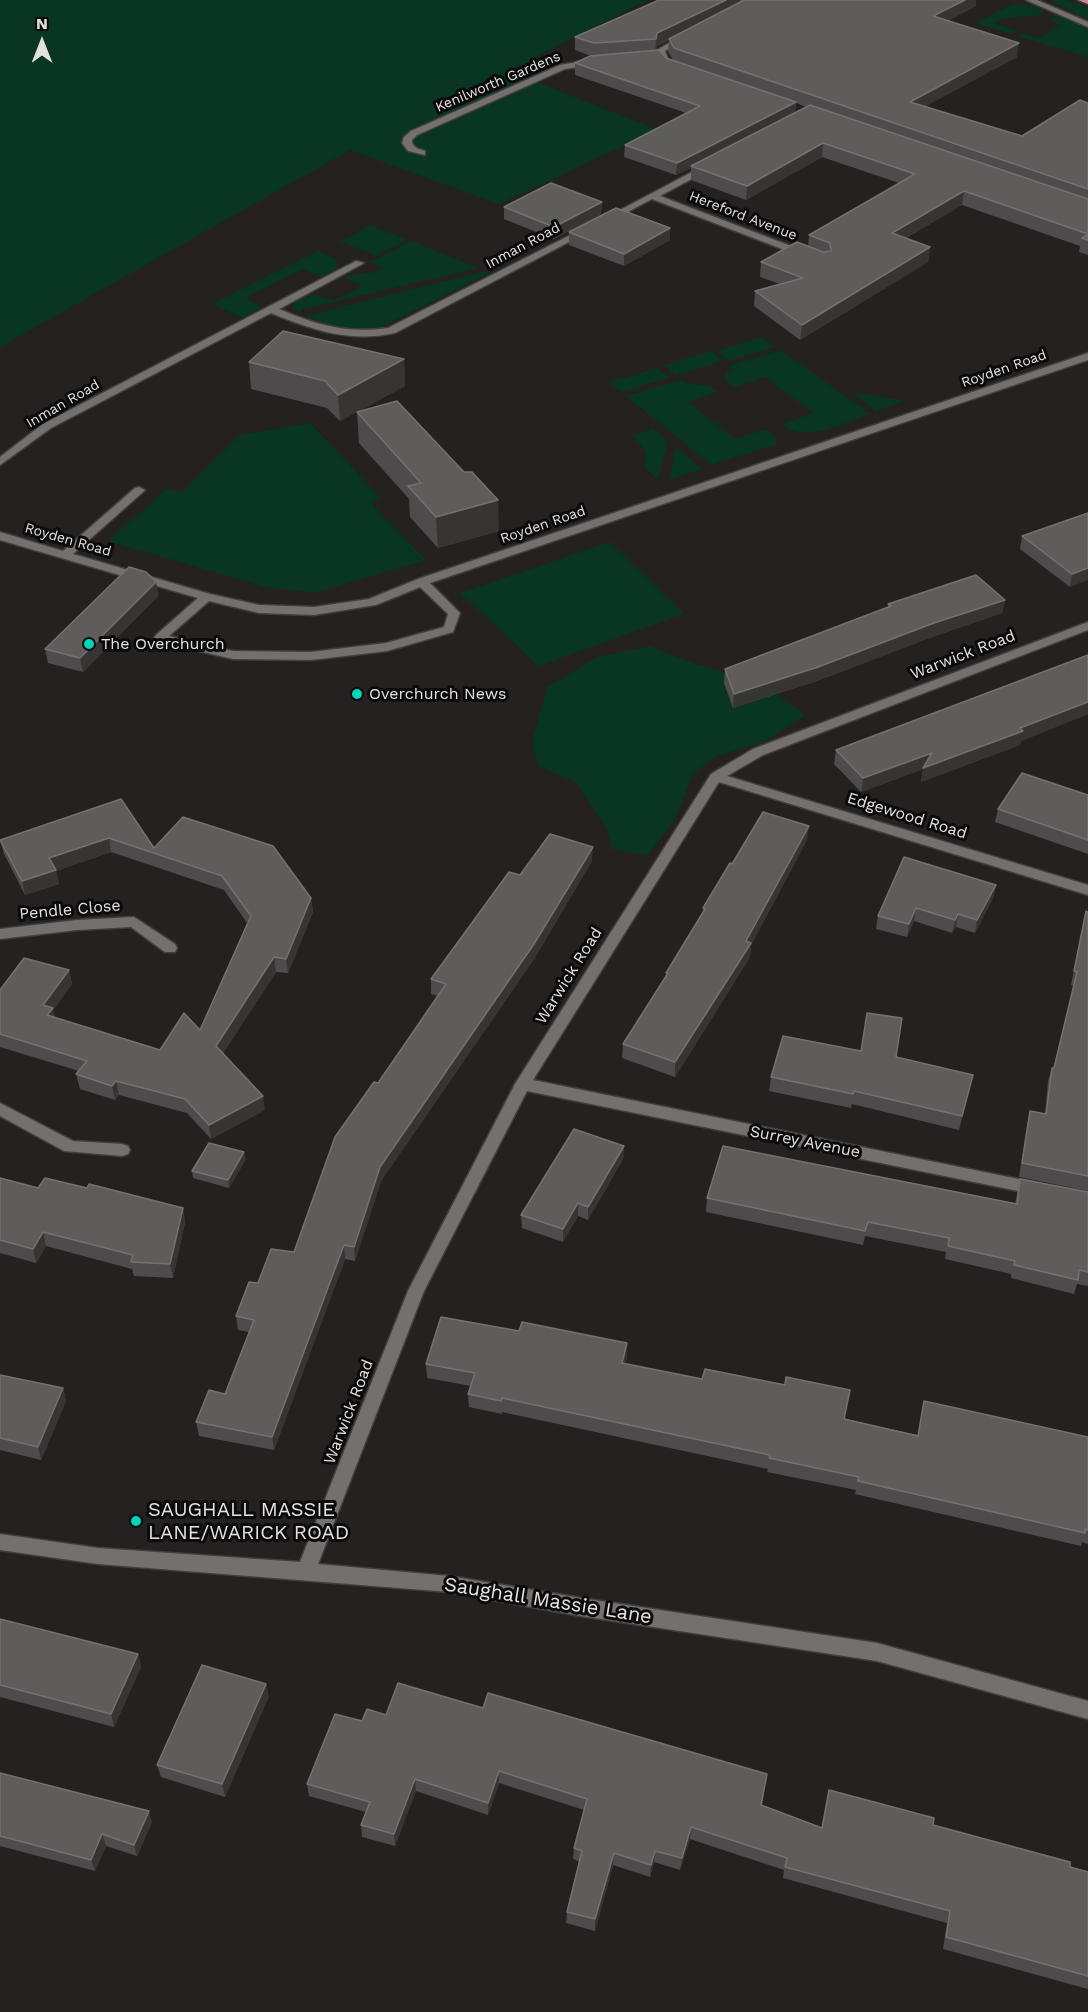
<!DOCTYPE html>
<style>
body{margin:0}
#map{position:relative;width:1088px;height:2012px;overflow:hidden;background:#242120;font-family:"Work Sans",sans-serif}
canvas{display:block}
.north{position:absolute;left:12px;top:12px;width:60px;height:60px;-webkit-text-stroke:4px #0c0b0b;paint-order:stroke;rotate:0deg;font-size:16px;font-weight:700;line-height:24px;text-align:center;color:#e4e2e1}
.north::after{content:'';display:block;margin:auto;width:21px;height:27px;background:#e4e2e1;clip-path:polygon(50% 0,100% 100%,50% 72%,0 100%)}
</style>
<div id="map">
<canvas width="1088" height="2012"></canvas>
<div class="north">N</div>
</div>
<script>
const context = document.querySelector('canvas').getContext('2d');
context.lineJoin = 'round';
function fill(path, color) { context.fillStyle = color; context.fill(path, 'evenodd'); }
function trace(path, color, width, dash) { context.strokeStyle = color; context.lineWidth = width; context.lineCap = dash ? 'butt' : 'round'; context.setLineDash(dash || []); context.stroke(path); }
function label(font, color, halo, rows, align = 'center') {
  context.font = font + ' "Work Sans",sans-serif'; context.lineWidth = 6; context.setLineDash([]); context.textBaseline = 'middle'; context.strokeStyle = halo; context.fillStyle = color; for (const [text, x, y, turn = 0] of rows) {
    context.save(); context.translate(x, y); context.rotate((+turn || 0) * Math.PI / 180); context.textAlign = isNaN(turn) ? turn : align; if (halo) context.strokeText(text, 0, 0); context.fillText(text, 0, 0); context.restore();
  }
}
fill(new Path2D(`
 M0,0H648L509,71L658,130L499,204L350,150L0,347Z
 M1050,0H1067L1088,8V20Z
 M1013,4C1024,4 1037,5 1045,13C1027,18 1010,15 994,23L1017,31L1011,34L975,23Z
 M1054,17H1060L1088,29V57L1018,36L1023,33L1040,38L1061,25L1049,20Z
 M371,225L407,240L375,256L340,241Z
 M412,241L478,268L304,309L299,313L292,308L294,303L312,294L335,300L362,286L344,277C358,271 371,276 383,268L369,262Z
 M318,251L335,258L338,266L335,270L321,277L302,269L246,298L261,307L243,318L212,304Z
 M485,271L490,273L379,328C347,332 335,328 306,316Z
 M762,337L775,347L729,361L716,351Z
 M781,350L870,414C847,422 802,445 783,424L813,413L765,377L734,387L724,379L726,374L732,369L729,366Z
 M711,351L723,361L676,375L664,365Z
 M657,368L669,378L621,392L609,382Z
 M681,380C693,388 704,380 718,392L688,402L735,439L766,429L776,438L777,444L711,465L626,396Z
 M850,392L905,401L876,411Z
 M310,423L381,498L371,503L426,560L315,593L265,587L108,541L166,489L181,493L240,435Z
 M653,428L668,441L658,480L644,467C649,451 643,447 632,436Z
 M676,447L702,469L669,480Z
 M610,542L684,614L538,666L460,593Z
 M650,646L695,664L757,680L805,715L766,741L714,757L693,775L675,819L648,855L612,849L606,827L576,782L538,766L532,743L547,687L598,657Z`), '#093523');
const minor = new Path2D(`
 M1026,0H1037L1088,22V27Z
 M683,35L690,37L665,51L668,59L679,67L672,69L662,63L657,50Z
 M595,59L598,60V64L565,69L417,135L412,140C412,148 419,149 425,151V155L408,151L402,143L404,137L411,131L560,65Z
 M709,163L714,166L712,168L660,196L809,253V257H803L652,199L611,221L603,219Z
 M584,228L592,230L395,333C350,343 312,330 271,313L51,428L0,465V457L43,424L356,261L364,263L279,309C316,325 348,334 388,328Z
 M1088,353V360L430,583L460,613L453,632L387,651L311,660L233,659L156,641L154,638L156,635L198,598L0,540V532L63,551L135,488L139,487L145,490L143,492L73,554L210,594L259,605L314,607L369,599L418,579ZM420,587L448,614L444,627L386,643L311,652L233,651L169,636L209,601L259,613L314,615L376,605Z
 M1088,622V630L763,755L727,776L1088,885V895L719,782L533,1080L1038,1183L1044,1185L1046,1189L1044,1193L1038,1195L527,1091L424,1291L318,1564L449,1576L581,1598L877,1643L1088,1701V1719L877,1661L581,1616L449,1592L98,1564L0,1550V1534L98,1548L300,1562L408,1291L515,1084L711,774L753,749Z
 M134,917L175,944L177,948L175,952H165L131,927L77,930L0,939V929L77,920Z
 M0,1103L73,1141L122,1144L128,1146L130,1150L128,1154L122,1156L64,1151L0,1116Z`);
const primary = new Path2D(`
 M1078,0H1088V4Z`);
trace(minor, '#413f3e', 3);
trace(primary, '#413f3e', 3);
fill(minor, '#73706e');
fill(primary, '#c3899a');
fill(new Path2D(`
 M659,0H976V6L947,21L1017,57L925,106L1022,136L1088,103V255L1079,252L1080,246L962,205L906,238L930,247L928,262L800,340L754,306L755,291L780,284L760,277L761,262L808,246L809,235L899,183L822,157L746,200L691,180V168L676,175L624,157L625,145L686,113L575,75V63L591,56L575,50V37ZM669,40L668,52L673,60L666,58L656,50L657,46ZM796,103L806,107L795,112Z
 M602,202L601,214L554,239L504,219V207Z
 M569,232L670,240L624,266L569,245Z
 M404,359L405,386L340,421L327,408L251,389L249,362Z
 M357,412L464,472L499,531L438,548L410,517L409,499L359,443Z
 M1088,513L1070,587L1020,549L1022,536Z
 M156,582L158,596L83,672L48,663L45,649Z
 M1005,600L1002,613L932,637L817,681L733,708L724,683L725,669L888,607V604Z
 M1088,655V714L1021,741L1020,745L921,782L923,769L861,792L834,764L836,750Z
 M1088,795V854L995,822L998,809Z
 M121,799L154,848L311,898L313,912L288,973L276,972L223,1053L265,1110L211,1139L187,1113L119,1095L115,1100L80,1089L76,1074L79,1071L0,1047V990L69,970L72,984L53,1010L55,1018L160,1050L200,1030L247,923L224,890L111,852L56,871L59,884L25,895L4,854L0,840Z
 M807,840L751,945L750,957L675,1077L622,1058L623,1044L666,977V973L703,913V908Z
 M592,861L534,959L381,1181L355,1261L345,1259L274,1450L199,1436L196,1422L225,1394L249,1332L238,1330L236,1316L258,1283L294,1252L378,1083L438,996L431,994V979L520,875Z
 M996,885L993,898L975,933L956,927L952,933L914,921L907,937L876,929L878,916Z
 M1086,911L1088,912V1191L1019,1177L1027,1125L1030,1111L1045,1114L1048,1081L1052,1068H1054L1074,986L1071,985Z
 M861,1051L896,1057L970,1088L959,1130L852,1104L851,1108L769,1091L771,1077Z
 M624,1146L623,1159L588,1220L578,1216L563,1242L522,1228L521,1215Z
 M246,1159L229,1188L193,1178L192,1171Z
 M0,1178L38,1188H87L183,1208L185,1222L173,1278L134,1276L132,1269L46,1246L36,1263L0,1253Z
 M1020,1179L1088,1192V1286L1077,1284L1074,1294L1011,1278V1274L945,1259L946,1252L865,1236L863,1245L706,1212L707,1198L1015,1204Z
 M519,1331L627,1343V1357L625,1364L845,1419L918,1435L1088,1437V1544L1082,1542L1081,1546L855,1494L856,1490L767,1472L768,1469L502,1412V1414L469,1407L468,1394L471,1386L427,1378L426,1364Z
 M0,1375L63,1388L66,1401L41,1460L0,1450Z
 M0,1619L138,1654L141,1667L114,1727L0,1697Z
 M269,1696L225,1797L161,1777L157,1765Z
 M483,1708L767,1774L762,1805L822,1828L933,1825L1088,1872V1989L943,1949L947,1923L783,1878L784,1870L690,1839L680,1870L654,1862L650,1877L613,1865L595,1931L566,1923L567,1912L580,1862L573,1859L574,1848L584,1810L499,1783L488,1815L416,1791L395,1846L362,1837L361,1825L366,1812L309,1796L307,1784L362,1721L386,1715Z
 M0,1773L152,1822L137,1856L106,1846L95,1871L0,1846Z`), '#4f4b4c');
fill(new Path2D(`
 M726,0H740V6L669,39V40L657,46L655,52L656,39L657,33Z
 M965,0H976V6L931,30L933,16Z
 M1019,43L1017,57L908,116L910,102Z
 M796,102L795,113L691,166V168L676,175L677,163Z
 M823,143L822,157L746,200L747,186Z
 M964,191L962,205L890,247L892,233Z
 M602,202L601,214L554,239V227Z
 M670,228V240L624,266V254Z
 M930,247L928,262L800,340L802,325Z
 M404,359L405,386L340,421L338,395Z
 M498,500L499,531L438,548L436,517Z
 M1088,568V580L1070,587L1072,574Z
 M156,582L158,596L83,672L80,658Z
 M1005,600L1002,613L932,637L817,681L733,708L734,694L934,623Z
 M1088,701V714L1021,741L1020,745L921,782L923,769L861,792L863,778L932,753L1020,728Z
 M809,826L807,840L751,945L750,957L675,1077V1062L746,941Z
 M109,838L111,852L56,871L59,884L25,895L22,881L49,858Z
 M593,847L592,861L534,959L381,1181L355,1261L354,1247L380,1167Z
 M996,885L993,898L975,933L977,920Z
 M311,898L313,912L288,973L286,959Z
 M916,908L914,921L907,937L909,924Z
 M958,914L956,927L952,933L955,920Z
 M274,957L276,972L218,1060L216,1046Z
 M69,970L72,984L53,1010L56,1022L50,1030L43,1005Z
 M973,1075L970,1088L959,1130L962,1116Z
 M116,1081L119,1095L115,1100L112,1086Z
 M263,1096L265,1110L211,1139L209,1125Z
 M624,1146L623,1159L588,1220V1207Z
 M244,1152L246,1159L229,1188L228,1180Z
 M578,1203V1216L563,1242V1229Z
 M183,1208L185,1222L173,1278L170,1264Z
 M43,1232L46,1246L36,1263L33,1249Z
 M344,1245L345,1259L274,1450L272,1437Z
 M627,1343V1357L621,1377L622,1363Z
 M63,1388L66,1401L41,1460L38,1447Z
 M138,1654L141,1667L114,1727L111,1714Z
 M266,1684L269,1696L225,1797L222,1784Z
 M499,1771V1783L488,1815V1803Z
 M415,1779L416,1791L395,1846L394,1834Z
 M149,1811L152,1822L137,1856L134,1845Z
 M691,1827L690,1839L680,1870L682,1858Z
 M102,1834L106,1846L95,1871L91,1860Z
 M655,1851L654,1862L650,1877L651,1865Z
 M614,1853L613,1865L595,1931V1919Z`), '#373434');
const building = new Path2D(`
 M659,0H726L657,33L656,39L594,43L575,37Z
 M744,0H965L933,16L1019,43L910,102L1022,136L1080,100L1088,103V189L674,48L669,39Z
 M659,50L666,58L796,102L677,163L625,145L700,106L575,63L590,56Z
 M810,105L1088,199V240L1082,238L1088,234L964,191L892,233L930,247L802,325L755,291L803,278L761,262L797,242L823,252L831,251L830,243L809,235L915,174L823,143L747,186L691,166Z
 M551,183L602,202L554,227L504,207Z
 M616,208L670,228L624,254L569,232Z
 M283,331L404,359L338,395L325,381L249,362Z
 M397,401L464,472H472L498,500L436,517L408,486L421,483L357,412Z
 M1088,513V568L1072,574L1022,536Z
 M129,567L146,572L156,582L80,658L45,649Z
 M976,575L1005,600L934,623L818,667L734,694L725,669L891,606L888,604Z
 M1088,655V702L1020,728L1023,731L923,768L932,753L863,778L836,750Z
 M1022,773L1088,795V840L998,809Z
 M121,799L154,848L183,817L273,846L311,898L286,959L274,957L216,1046L263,1096L209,1125L185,1099L116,1081L112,1086L76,1074L87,1061L0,1034V990L24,958L69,970L43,1005L53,1008L47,1015L160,1050L184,1013L200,1030L251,916L222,876L109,838L49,858L56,870L22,881L0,840Z
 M763,812L809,826L746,941L751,943L675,1062L623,1044L668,973H666L705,909L703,908L730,863L732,864Z
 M550,834L593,847L534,944L380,1167L354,1247L344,1245L272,1437L196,1422L209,1390L225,1394L254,1320L236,1316L249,1282L258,1283L271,1249L294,1252L335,1137L374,1082L378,1083L446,984L431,979L509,872L520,875Z
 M904,857L996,885L977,920L958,914L955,920L916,908L909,924L878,916Z
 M1086,911L1088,912V1176L1022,1163L1030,1111L1046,1114L1052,1068H1054L1077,972L1074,971Z
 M867,1013L902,1018L896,1057L973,1075L962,1116L854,1091L853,1094L771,1077L783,1036L861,1051Z
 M574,1129L624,1146L588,1207L578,1203L563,1229L521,1215Z
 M209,1143L244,1152L228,1180L192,1171Z
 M723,1146L1017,1204L1020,1179L1088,1192V1272L1079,1270L1078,1280L1014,1265L1015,1261L948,1246L949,1238L868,1222L865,1231L707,1198Z
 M0,1178L38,1188L45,1178L87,1188L89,1184L183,1208L170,1264L131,1262L133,1255L43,1232L33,1249L0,1240Z
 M441,1317L519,1331L522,1322L627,1343L622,1363L702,1379L705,1369L785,1385L786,1377L850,1390L844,1419L918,1436L924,1401L1088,1437V1530L1085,1529V1533L858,1481L859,1477L769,1458L770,1455L502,1398L501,1401L468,1394L475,1373L426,1364Z
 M0,1375L63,1388L38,1447L0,1438Z
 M0,1619L138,1654L111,1714L0,1685Z
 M202,1665L266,1684L222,1784L157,1765Z
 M398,1683L483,1708L488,1693L767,1774L761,1805L822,1828L829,1790L934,1818L933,1825L1070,1862V1867L1088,1872V1976L946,1937L950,1911L785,1867L787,1858L691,1827L682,1858L655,1851L651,1865L614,1853L595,1919L567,1912L582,1851L574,1848L587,1799L499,1771L488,1803L415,1779L394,1834L361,1825L370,1802L307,1784L335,1714L362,1721L367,1709L386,1715Z
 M0,1773L149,1811L134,1845L102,1834L91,1860L0,1836Z`);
fill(building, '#5f5c5c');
trace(building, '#747171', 1.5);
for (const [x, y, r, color] of [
 [89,644,6,"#00d5b7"],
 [357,694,6,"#00d5b7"],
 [136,1521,6,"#00d5b7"]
]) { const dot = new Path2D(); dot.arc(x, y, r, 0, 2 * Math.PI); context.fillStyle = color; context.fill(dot); trace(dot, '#0c0b0b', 2); }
label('14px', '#e4e2e1', '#0c0b0b', [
 ["Kenilworth Gardens",498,82,-23],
 ["Hereford Avenue",743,216,21],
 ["Inman Road",523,246,-28],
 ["Royden Road",1004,369,-19],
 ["Inman Road",63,404,-30],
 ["Royden Road",543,525,-19],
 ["Royden Road",68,540,16]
]);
label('16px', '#e4e2e1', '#0c0b0b', [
 ["The Overchurch",101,644],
 ["Overchurch News",369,694]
], 'left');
label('16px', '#e4e2e1', '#0c0b0b', [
 ["Warwick Road",963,655,-21],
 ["Edgewood Road",907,816,17],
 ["Pendle Close",70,910,-5],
 ["Warwick Road",569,976,-58],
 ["Surrey Avenue",805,1142,11],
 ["Warwick Road",349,1412,-69]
]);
label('20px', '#e4e2e1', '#0c0b0b', [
 ["SAUGHALL MASSIE",148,1510],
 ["LANE/WARICK ROAD",148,1533]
], 'left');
label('20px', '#e4e2e1', '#0c0b0b', [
 ["Saughall Massie Lane",548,1601,9]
]);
</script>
